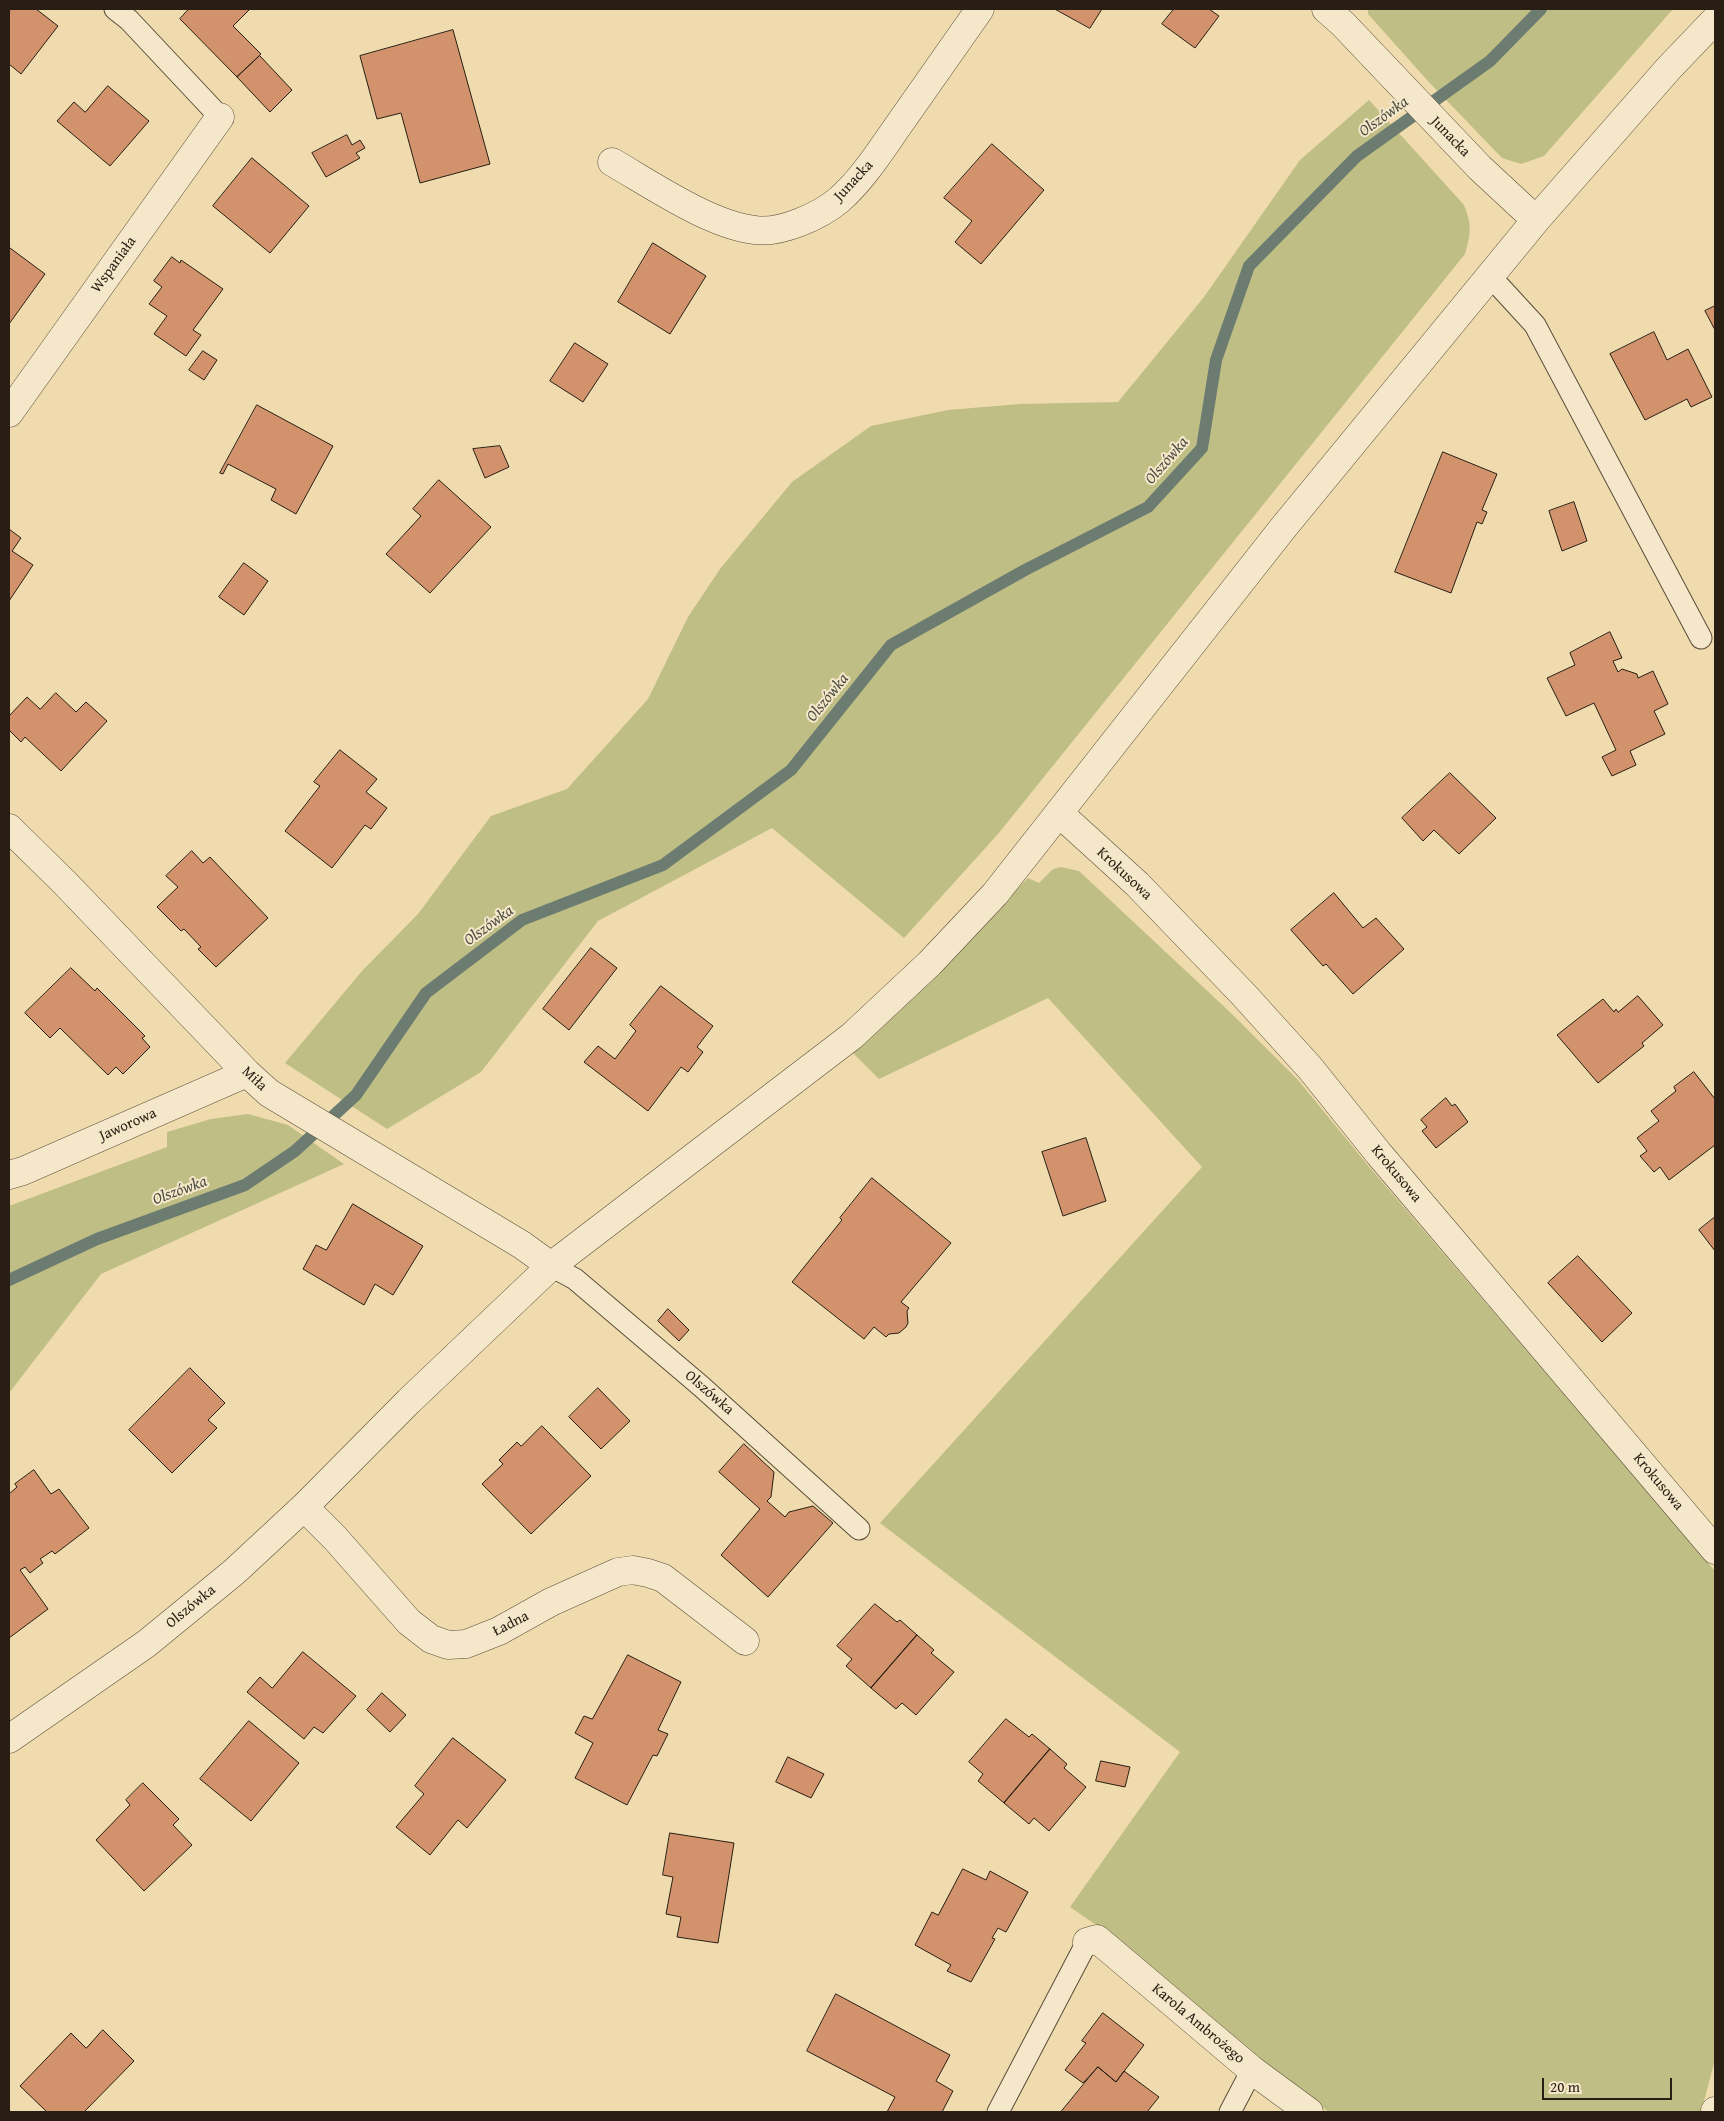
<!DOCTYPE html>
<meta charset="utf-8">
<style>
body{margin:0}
#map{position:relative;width:1724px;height:2121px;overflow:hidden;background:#efdbad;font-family:"Gentium Book Plus",serif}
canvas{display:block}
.frame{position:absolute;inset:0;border:10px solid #281e13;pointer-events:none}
.scale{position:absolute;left:1542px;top:2078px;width:130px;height:22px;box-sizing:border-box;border:2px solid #281e13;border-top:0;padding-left:6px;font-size:15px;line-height:18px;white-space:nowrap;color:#281e13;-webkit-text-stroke:4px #f5e8ca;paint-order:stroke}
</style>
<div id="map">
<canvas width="1724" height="2121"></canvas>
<div class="frame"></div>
<div class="scale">20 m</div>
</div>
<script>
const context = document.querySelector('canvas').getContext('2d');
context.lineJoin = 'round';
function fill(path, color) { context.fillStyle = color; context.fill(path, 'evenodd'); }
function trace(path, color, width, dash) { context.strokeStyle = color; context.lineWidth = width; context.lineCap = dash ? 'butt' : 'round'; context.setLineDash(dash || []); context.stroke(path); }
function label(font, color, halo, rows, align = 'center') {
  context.font = font + ' "Gentium Book Plus",serif'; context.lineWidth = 4; context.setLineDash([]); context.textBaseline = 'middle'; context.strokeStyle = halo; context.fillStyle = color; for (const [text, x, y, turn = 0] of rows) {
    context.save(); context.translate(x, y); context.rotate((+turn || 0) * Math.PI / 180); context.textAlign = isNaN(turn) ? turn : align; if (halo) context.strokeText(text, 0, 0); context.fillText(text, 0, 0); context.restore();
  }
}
fill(new Path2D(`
 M1368,9H1673L1544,156L1521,164L1502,158L1427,80L1368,14Z
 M1369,100L1464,205C1472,226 1471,233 1465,254L998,834L904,938L772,828L598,921L481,1072L387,1129L285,1063L362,971L418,914L491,816L567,789L648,699L688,617L720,569L792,482L871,426L948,410L1020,404L1118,402L1204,297L1300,160Z
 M1061,867L1079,871L1232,1014L1298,1080L1366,1163L1715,1571V2060L1701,2112H1329L1261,2062L1105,1931L1070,1907L1180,1752L880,1523L1202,1167L1048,998L879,1079L853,1053L1028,878L1039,883L1053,869Z
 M248,1114L288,1125L344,1164L101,1274L9,1393V1206L167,1147V1132L211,1119Z`), '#bfbe85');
trace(new Path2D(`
 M9,1280L97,1239L245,1185L295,1151L356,1095L426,993L522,920L663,865L791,770L891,645L1025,570L1148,507L1202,448L1216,360L1249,266L1357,156L1490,61L1541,9`), '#6c7c71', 12);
const building = new Path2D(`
 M9,9H36L58,26L21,74L9,64Z
 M189,9H250L233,26L261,54L237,77L180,19Z
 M1055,9H1102L1090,28Z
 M1174,9H1209L1219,16L1195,48L1162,24Z
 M453,30L490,164L420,183L401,113L377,119L360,56Z
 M260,56L292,90L270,112L237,77Z
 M108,86L149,121L110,166L57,121L74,102L85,112Z
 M347,135L352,145L360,140L365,148L356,153L360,158L326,177L312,153Z
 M992,144L1044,190L981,264L955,242L972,221L944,198Z
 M252,158L309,206L270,253L213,206Z
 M653,243L706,276L670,334L618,302Z
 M10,248L45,274L9,324V250Z
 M172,257L180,263L181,260L223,289L193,330L201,335L186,356L154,334L167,316L149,304L162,287L154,281Z
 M1715,306V330L1705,311Z
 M1654,332L1667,360L1688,349L1712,397L1691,407L1687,399L1645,420L1610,354Z
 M575,343L608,364L583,402L550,381Z
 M203,351L217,360L204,380L189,370Z
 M257,405L333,446L296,514L271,500L276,489L228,464L223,474L220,473Z
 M500,446L509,467L485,478L473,449Z
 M1443,452L1497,474L1482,510L1487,512L1482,524L1477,522L1451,593L1395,572Z
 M439,480L491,527L430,593L386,554L421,516L413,509Z
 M1574,502L1587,541L1562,551L1549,511Z
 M9,529L21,538L12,551L33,565L9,601Z
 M244,563L268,581L244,615L219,597Z
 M1610,632L1622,658L1613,661L1618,672L1622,669L1637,674L1638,678L1653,671L1668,704L1654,711L1665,734L1630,751L1636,765L1612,776L1602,757L1616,750L1594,703L1566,716L1547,678L1575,665L1570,653Z
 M56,693L76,712L86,702L107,721L61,771L25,737L21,742L9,730V716L27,697L40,709Z
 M340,750L377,779L366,792L387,808L371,829L365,825L332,868L285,831L320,786L314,782Z
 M1450,773L1496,818L1459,854L1434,830L1423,841L1402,818Z
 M192,851L203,863L210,857L268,918L216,967L198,949L201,947L184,929L181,931L157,907L178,887L166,876Z
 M1334,893L1363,928L1376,918L1404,949L1353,994L1326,964L1323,966L1291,930Z
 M591,948L617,968L569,1030L543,1009Z
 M71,968L95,991L97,988L145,1036L142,1038L150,1047L123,1074L116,1067L108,1075L60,1028L50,1038L25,1013Z
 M661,986L713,1026L697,1047L703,1052L688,1072L681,1067L648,1111L584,1062L598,1046L615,1059L636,1031L630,1025Z
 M1638,996L1663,1025L1642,1043L1644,1046L1598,1083L1557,1035L1603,999L1614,1012L1616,1009L1618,1012Z
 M1694,1072L1715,1099V1145L1669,1180L1660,1167L1654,1172L1640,1156L1647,1151L1637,1138L1659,1121L1651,1111L1676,1091L1674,1087Z
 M1446,1098L1452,1106L1455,1104L1468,1122L1436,1148L1422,1131L1427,1127L1421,1120Z
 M1086,1138L1106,1201L1063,1216L1042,1152Z
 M872,1178L951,1243L901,1302L909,1308L907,1311L908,1323L906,1327L899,1333L889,1334L886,1337L874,1327L864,1339L792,1282L842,1220L840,1218Z
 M353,1204L423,1246L393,1295L375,1284L364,1305L303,1269L316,1245L326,1250Z
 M1715,1217V1251L1699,1230Z
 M1578,1256L1632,1313L1602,1342L1548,1283Z
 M668,1309L689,1330L679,1341L658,1321Z
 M190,1368L225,1403L208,1420L217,1428L172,1473L129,1430Z
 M598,1388L630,1421L601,1449L569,1417Z
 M542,1426L591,1476L531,1534L482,1484L503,1464L499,1460L517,1442L521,1446Z
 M744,1444L774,1472L771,1497L767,1501L785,1517L789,1512L813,1506L833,1523L768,1597L721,1555L760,1509L719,1472Z
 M34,1470L51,1494L59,1489L89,1528L55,1554L52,1551L40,1559L43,1563L30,1573L25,1567L20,1570L48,1609L9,1638V1494L17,1487L15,1484Z
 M875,1604L897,1622L900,1620L917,1635L871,1688L846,1666L852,1659L837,1646Z
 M917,1635L934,1650L931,1653L954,1672L916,1715L902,1703L896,1709L871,1688Z
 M303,1652L356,1696L323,1733L314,1727L304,1739L247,1692L260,1677L272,1688Z
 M628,1655L681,1682L658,1730L668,1734L657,1756L653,1755L627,1805L575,1778L593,1743L575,1733L584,1716L592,1719Z
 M382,1693L406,1715L390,1732L367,1710Z
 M1006,1719L1029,1737L1032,1734L1050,1749L1004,1803L978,1781L983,1774L969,1762Z
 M249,1721L299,1763L251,1821L200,1779Z
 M453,1738L506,1780L467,1828L458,1820L430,1855L396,1827L424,1794L415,1786Z
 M1050,1749L1067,1764L1064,1768L1086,1787L1049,1831L1034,1818L1029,1824L1004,1803Z
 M788,1757L824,1774L811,1798L776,1782Z
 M1101,1761L1130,1767L1125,1787L1096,1781Z
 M143,1783L179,1819L173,1825L192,1845L144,1891L96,1840L130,1805L126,1800Z
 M670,1833L734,1843L718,1943L677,1937L681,1917L666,1914L673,1877L663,1875Z
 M963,1869L986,1880L990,1871L1028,1892L1006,1932L998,1928L992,1938L995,1939L971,1982L947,1971L951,1965L915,1945L932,1912L938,1915Z
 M836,1994L950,2055L936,2081L953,2091L942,2112H887L895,2097L807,2051Z
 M1103,2013L1144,2045L1116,2082L1098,2067L1083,2083L1065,2070L1086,2043L1082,2041Z
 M103,2030L134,2061L84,2112H47L20,2086L71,2033L86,2048Z
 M1098,2067L1116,2082L1124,2071L1159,2097L1147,2112H1061Z`);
fill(building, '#d2936c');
trace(building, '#281e13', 1);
const lane = new Path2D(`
 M115,9L129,20L220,117
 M1490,276L1535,325L1701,638
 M551,1266L575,1279L702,1387L859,1529
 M998,2112L1087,1942
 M1230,2112L1252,2070`);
const street = new Path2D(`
 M1326,9L1343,24L1480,168L1536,220
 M612,162C652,185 710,225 755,230C780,234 820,216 839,200C863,179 881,150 900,123C927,85 953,47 980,9
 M9,413L220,117
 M1059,813L1137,884L1243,994L1310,1068L1379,1154L1715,1550
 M9,828L64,882L247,1073L269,1093L522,1245L551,1266
 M9,1175L23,1171L247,1073
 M304,1507L335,1538L409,1622L431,1639L448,1645L466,1644L499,1631L551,1602L618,1572L633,1570L648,1573L663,1578L745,1641
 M9,1739L146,1644L234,1572L304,1507L409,1401L551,1266L852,1036L930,963L995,894L1283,528L1536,220L1669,68L1715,20
 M1087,1942L1097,1939L1252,2070L1309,2112
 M1715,2112V2111`);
trace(lane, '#5a4d3a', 23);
trace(street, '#5a4d3a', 29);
trace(lane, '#f5e8ca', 21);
trace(street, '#f5e8ca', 28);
label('15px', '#281e13', '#f5e8ca', [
 ["Junacka",1450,137,46],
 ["Junacka",854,181,-47],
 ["Wspaniała",114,265,-54],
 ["Krokusowa",1124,874,43],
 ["Miła",254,1079,43],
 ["Jaworowa",128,1125,-24],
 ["Krokusowa",1396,1174,50],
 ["Olszówka",709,1393,41],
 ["Krokusowa",1658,1482,50],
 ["Olszówka",191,1607,-39],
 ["Ładna",511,1624,-27],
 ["Karola Ambrożego",1198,2024,40]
]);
label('italic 16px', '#4a4d42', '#f5e8ca', [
 ["Olszówka",1384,117,-36],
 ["Olszówka",1167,461,-49],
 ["Olszówka",828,698,-51],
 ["Olszówka",489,926,-36],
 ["Olszówka",180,1191,-20]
]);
</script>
